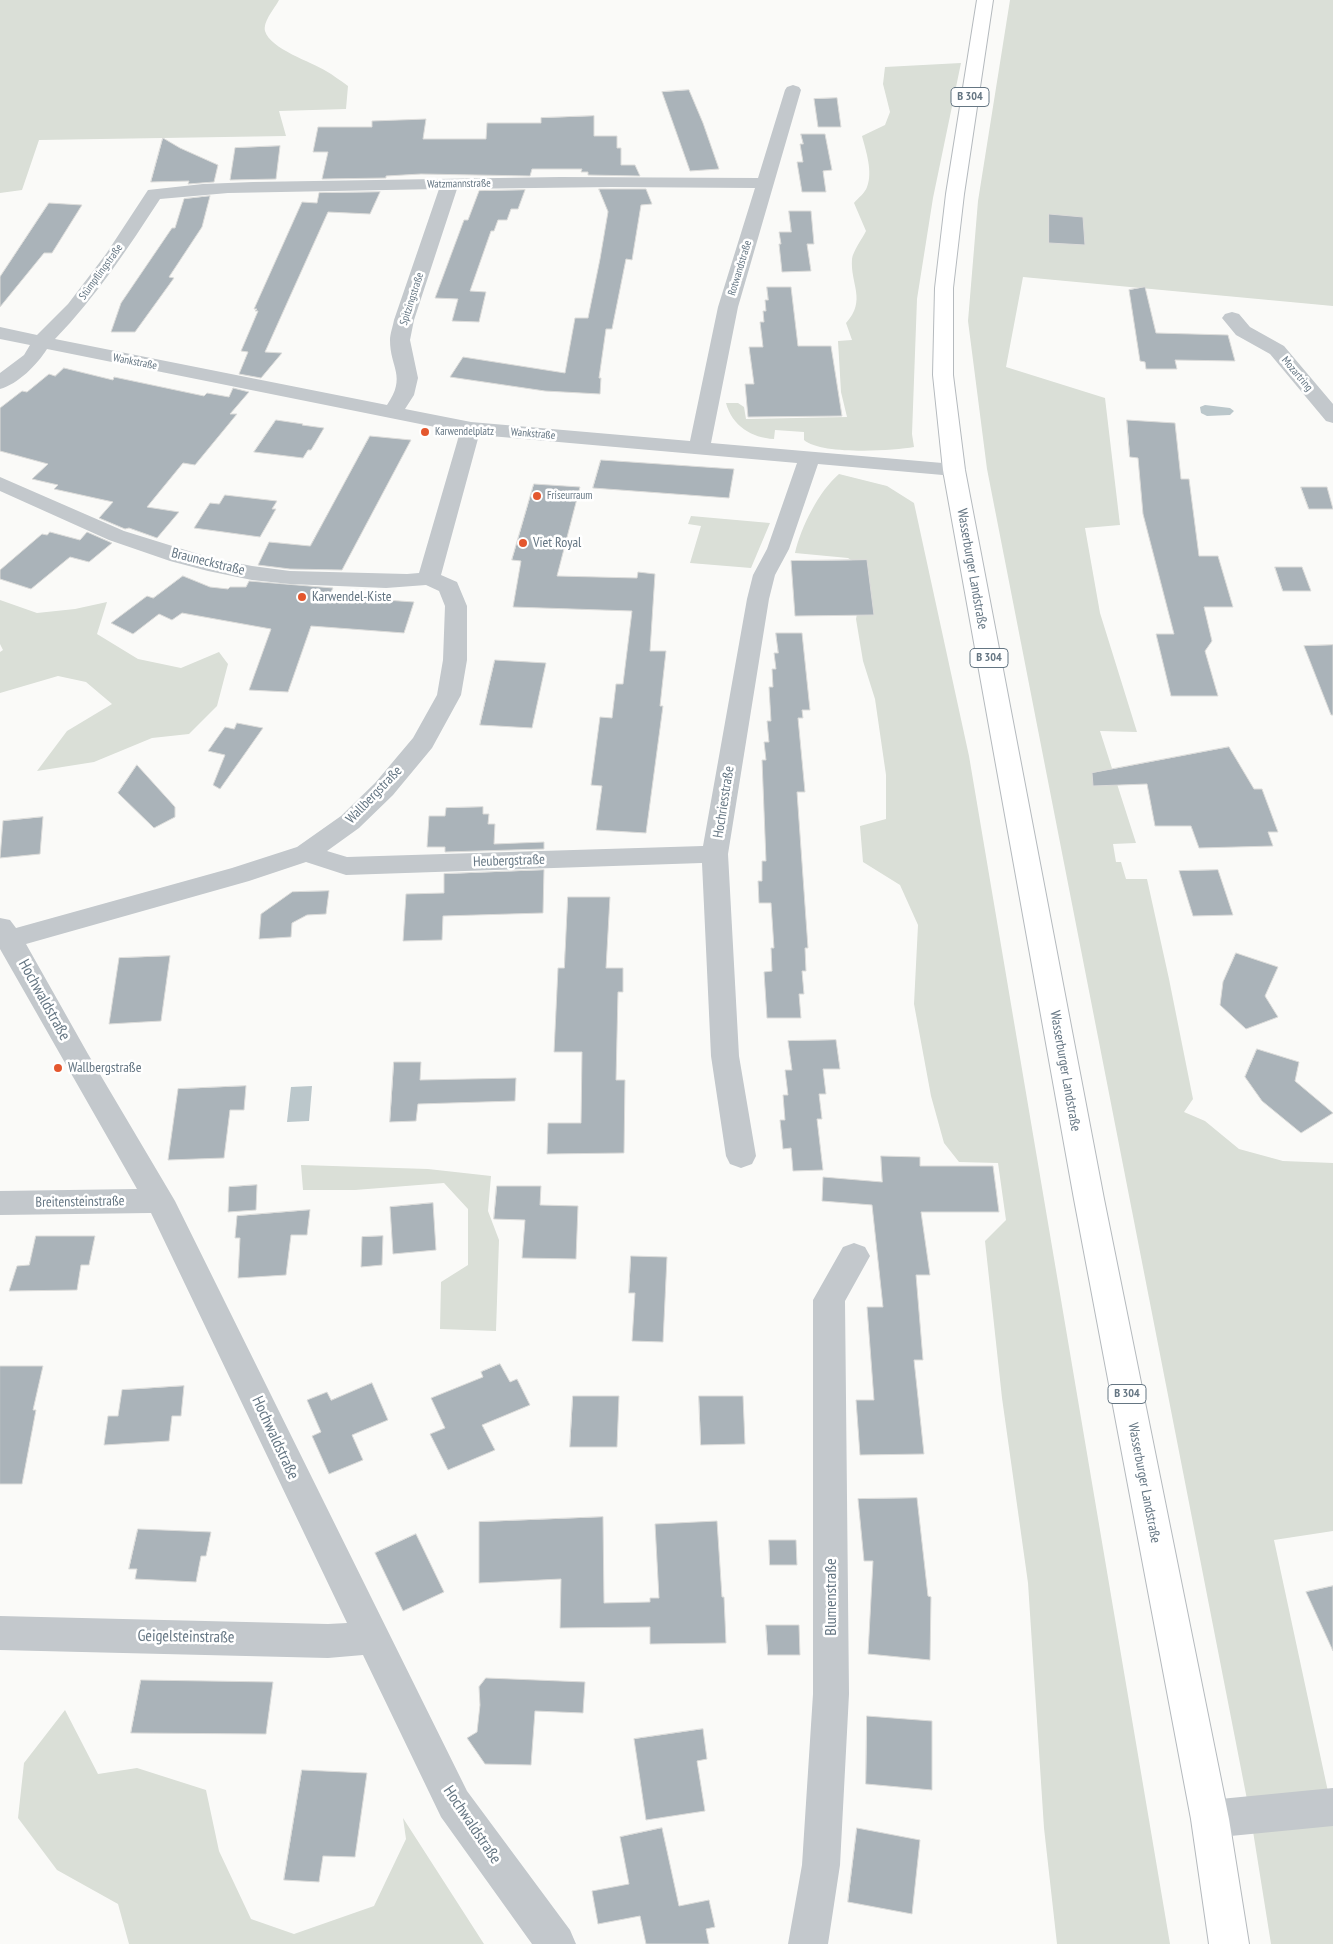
<!DOCTYPE html>
<meta charset="utf-8">
<style>
body{margin:0}
canvas{display:block;background:#fafaf8}
</style>
<canvas width="1333" height="1944"></canvas>
<script>
const context = document.querySelector('canvas').getContext('2d');
context.lineJoin = 'round';
function fill(path, color) { context.fillStyle = color; context.fill(path, 'evenodd'); }
function trace(path, color, width, dash) { context.strokeStyle = color; context.lineWidth = width; context.lineCap = dash ? 'butt' : 'round'; context.setLineDash(dash || []); context.stroke(path); }
function label(font, color, halo, rows, align = 'center') {
  context.font = font + ' "PT Sans Narrow",sans-serif'; context.lineWidth = 5; context.setLineDash([]); context.textBaseline = 'middle'; context.strokeStyle = halo; context.fillStyle = color; for (const [text, x, y, turn = 0] of rows) {
    context.save(); context.translate(x, y); context.rotate((+turn || 0) * Math.PI / 180); context.textAlign = isNaN(turn) ? turn : align; if (halo) context.strokeText(text, 0, 0); context.fillText(text, 0, 0); context.restore();
  }
}
fill(new Path2D(`
 M0,0H279C275,8 263,21 265,31C270,49 312,62 326,71C333,75 341,81 348,86L346,109L279,111L286,136L39,140L22,190L0,193Z
 M1010,0H1333V306L1023,277L1006,367L1105,398L1120,525L1085,528L1100,613L1137,732L1100,731L1136,843L1113,844L1116,862H1121L1126,879H1147L1169,979L1193,1099L1184,1112L1205,1121L1239,1149L1283,1161L1333,1163V1531L1274,1540L1333,1815V1944H1271L1252,1825L987,469L968,321L978,201Z
 M961,63L933,198L917,299L912,434L914,447C892,451 821,455 804,440V432L775,430L774,439C752,438 732,426 726,403H738L744,407L746,419L847,417L841,392L838,341L852,340L846,323C867,300 850,284 852,259C853,251 862,239 866,231L854,203C858,198 865,193 867,187C873,172 866,151 862,136L885,125L890,112L883,84L885,67Z
 M839,474L887,486L914,503L969,756L1170,1944H1057L1044,1828L1028,1583L1002,1398L985,1241L1006,1220L998,1163L959,1162L944,1143L931,1096L914,1004L918,925L900,885L863,862L860,826L886,819V775L875,699L863,661L856,619L866,570L848,558L795,553C801,527 819,491 839,474Z
 M691,516L770,523L751,568L690,563L701,526L688,524Z
 M0,600L37,613L75,609L107,602L97,634L138,659L181,668L219,652L228,664L217,706L189,734L152,738L94,762L37,771L67,731L112,704L86,682L58,676L0,693V652L3,650L0,644Z
 M301,1165L428,1169L491,1176L488,1211L499,1240L496,1331L440,1329L441,1282L468,1265V1209L444,1183L355,1190H303Z
 M65,1710L98,1774L137,1768L206,1790L219,1851L251,1919L294,1934L374,1906L406,1839L403,1818L484,1944H129L118,1904L57,1870L18,1818L24,1763Z`), '#dadfd7');
fill(new Path2D(`
 M1205,405L1230,408L1234,411L1230,415L1207,416L1201,413L1200,407Z
 M312,1086L309,1121L287,1122L291,1087Z`), '#bbc7cb');
const building = new Path2D(`
 M689,90L703,123L719,169L690,171L662,92Z
 M837,98L841,127H818L814,99Z
 M594,116V136H617V148H621V165H635L640,176L588,175V172H581L582,169H532L530,176L421,174L386,176V178L322,179L328,152H313L318,127H372V121L426,119L423,139H486L487,123H541V118Z
 M801,134H825L832,170L823,171L826,192H802L797,162H803L800,144H803Z
 M163,138L180,148L218,165L214,182L188,184L189,181L151,182Z
 M280,146L276,179L230,180L235,148Z
 M599,189H646L652,204L641,205L632,260L626,259L612,329H606L599,378H601L600,394L545,391L450,377L463,357L565,373L575,318H588L600,259L608,212Z
 M525,190L518,209H511L507,220H498L494,231H491L470,291L486,292L479,322L452,321L458,299L435,298L464,220H468L479,191Z
 M380,192L370,214L328,212L265,352L282,353L261,378L239,374L248,352L241,351L258,311H255L257,309H254L302,202L317,203L319,193Z
 M210,196L202,227L169,277L174,278L135,332H111L121,303L172,228H175L184,199Z
 M49,203L82,205L52,253H44L0,307V277Z
 M789,211H811L814,244H807L811,271L782,272L779,244H781L779,232H791Z
 M1049,214L1083,217L1085,245L1049,243Z
 M767,287H791L798,346H831L842,416L748,417L745,384H754L749,347H763L760,322H764L763,311H766L765,300H768Z
 M1145,287L1156,333L1228,335L1235,361L1175,360L1177,369H1146L1145,362L1140,361L1129,290Z
 M64,368L113,380L114,377L204,396L207,393L229,397L233,388L249,392L230,414H237L195,465L183,463L147,507L179,512L157,538L129,528L125,529L99,518L113,502L54,489L58,485L32,479L48,464L0,451V408L22,391L27,392L49,374L55,376Z
 M276,420L303,424L302,425L324,428L311,450H308L303,458L254,452Z
 M1127,420L1175,423L1181,479H1189L1199,556H1218L1233,607H1204L1212,641L1205,651L1218,696H1171L1156,634H1174L1143,514L1138,458L1130,457Z
 M370,436L411,440L342,570L290,569L258,565L269,542L310,546Z
 M601,460L734,469L729,498L593,488Z
 M534,484L580,487L557,576L637,578L638,572L655,574L650,651H666L660,706H663L646,833L596,830L602,786L591,785L600,717L612,718L616,684H623L632,611L513,607L521,561L512,560Z
 M1301,487H1327L1333,509H1309Z
 M225,495L277,501L272,509H276L260,537L194,528L210,503L219,504Z
 M50,532L80,540L87,532L112,543L89,562L70,557L31,589L0,579V570L42,534L47,535Z
 M867,560L874,615L795,616L791,561Z
 M1275,567H1302L1311,591H1283Z
 M183,576L210,587L228,589L230,587H246L249,581L333,588L329,596L414,602L404,633L311,626L288,692L249,690L271,629L182,613L172,620L159,614L133,634L111,623L147,596L153,598Z
 M776,633H802L810,710H802L803,718H798L805,792H797L808,948H805L806,971H802L804,994H799L801,1018H767L764,972L772,971L771,948H774L771,903H759L758,881H762V861H766L762,760H766L764,742H769L767,721H771L769,687H773L772,669H776L774,653H778Z
 M1333,645V715H1331L1304,646Z
 M495,660L546,663L532,728L480,725Z
 M237,723L263,728L220,789L213,785L225,755L208,751L225,727L234,729Z
 M1229,747L1254,789H1262L1278,832H1268L1273,846L1199,848L1191,826H1155L1147,784L1093,786L1092,773Z
 M137,765L175,807V817L154,828L118,793Z
 M483,807V814H489L488,824H495L494,844L544,842V849L445,852V847H427L429,816H445L446,808Z
 M43,817L40,854L0,858L3,821Z
 M544,870L543,913L443,916L442,940L403,941L406,894L444,893V874Z
 M1218,870L1233,915L1193,916L1179,871Z
 M329,891L326,914L307,915L292,923L291,937L259,939L261,914L292,892Z
 M568,897H610L606,968H623V992H618L616,1080H625L624,1153L547,1154L548,1123H581L582,1052H554L558,968H564Z
 M1236,953L1278,967L1265,996L1278,1017L1246,1029L1220,1005L1223,982Z
 M170,956L161,1021L109,1024L119,958Z
 M836,1040L840,1069H823L826,1094H819L822,1119H817L823,1170L793,1171L791,1148L783,1149L780,1120H785L783,1095H788L785,1070H792L788,1041Z
 M1257,1049L1299,1062L1295,1081L1333,1113L1301,1133L1262,1101L1245,1077Z
 M394,1062H421L420,1080L516,1078L515,1101L418,1104L416,1121L390,1122Z
 M246,1086L244,1110H230L224,1158L168,1160L178,1089Z
 M881,1156L920,1157V1166H993L999,1212H921L930,1275H916L923,1360H914L924,1454L860,1455L856,1400H874L867,1307H883L872,1205L822,1201L823,1177L882,1182Z
 M257,1185L256,1210L228,1212L229,1187Z
 M497,1186H541L540,1205L578,1206L576,1259L522,1258L525,1220L494,1219Z
 M433,1203L436,1250L393,1254L390,1207Z
 M310,1210L307,1235H291L286,1275L238,1278L240,1238H235L237,1216Z
 M36,1236H95L89,1265H81L77,1290L9,1291L17,1266L29,1265Z
 M383,1236L382,1265L361,1267L362,1237Z
 M631,1256L667,1257L663,1342L632,1341L635,1293H629Z
 M500,1364L510,1382L517,1379L530,1405L482,1425L495,1450L448,1470L430,1434L445,1428L431,1398L483,1377L481,1372Z
 M0,1366H43L33,1410H36L22,1484H0Z
 M372,1383L388,1420L352,1435L363,1460L329,1474L312,1436L321,1432L307,1400L327,1392L331,1400Z
 M184,1386L181,1416H172L169,1441L104,1445L108,1416H118L122,1390Z
 M573,1396H619L617,1447H570Z
 M699,1396H743L745,1444L701,1445Z
 M917,1498L928,1596L931,1597L930,1660L868,1654L873,1561H864L858,1499Z
 M603,1517L604,1603L650,1602V1598H659L655,1524L717,1521L722,1597H724L726,1643L650,1644V1627L560,1628L561,1579L479,1583V1522Z
 M138,1529L211,1532L206,1556H201L196,1582L135,1579L137,1569H129Z
 M416,1534L444,1592L403,1611L375,1553Z
 M769,1540H796L797,1565H770Z
 M1333,1586V1651L1306,1592Z
 M766,1625H799L800,1655H768Z
 M486,1678L585,1682L583,1713L535,1711L531,1765L485,1764L467,1738L477,1732L480,1705L479,1687Z
 M141,1680L273,1682L266,1734L131,1733Z
 M867,1716L932,1721V1790L866,1784Z
 M703,1729L707,1759L697,1761L705,1811L646,1820L634,1739Z
 M302,1770L367,1773L355,1857L323,1856L319,1882L284,1880Z
 M662,1828L679,1906L709,1900L715,1927L706,1929L709,1944H646L640,1916L598,1924L592,1891L629,1884L620,1837Z
 M857,1828L920,1840L912,1914L848,1902Z`);
fill(building, '#aab3b9');
trace(building, '#dcdcda', 1);
const primary = new Path2D(`
 M977,0H993L964,194L953,288V375L965,470L1104,1199L1229,1819L1249,1944H1209L1191,1819L1074,1199L943,470L933,375L935,288L946,194Z`);
trace(primary, '#b5babe', 2);
fill(new Path2D(`
 M793,85L799,87L801,90L738,307L711,443L954,464L961,466L965,470L961,474L954,476L818,464L789,549L775,575L769,599L728,854L739,1056L756,1156L752,1164L741,1168L730,1164L726,1156L711,1056L702,863L346,875L306,862L249,881L26,944L88,1054L175,1201L467,1791L570,1930L576,1944H532L441,1817L363,1655L328,1658L0,1650V1616L328,1624L347,1623L151,1213L0,1215V1191L137,1189L0,949V918L10,920L16,928L232,868L297,847L341,816L375,783L413,738L437,695L443,660L445,606L439,591L426,585L386,588L290,584L252,580L208,571L170,561L109,540L0,491V477L124,531L211,558L252,566L290,571L407,574L419,573L460,432L47,349C37,365 18,384 0,389V373L24,355L30,345L0,339V327L37,335L68,304L106,254L148,190L203,184L253,182L560,177L758,178L785,90L787,87ZM611,187L755,188L718,307L690,441L471,422L405,409L414,395L418,378L410,340L414,320L457,189ZM439,189L394,320C393,326 390,334 390,340C390,368 407,376 387,405L55,339C96,297 128,248 160,199L228,193ZM479,435L797,463L767,549L753,575L747,599L703,846L347,857L327,851L359,828L393,795L432,748L461,695L467,660V606L457,582L441,575Z
 M1232,312L1239,314L1250,327L1284,346L1333,404V423L1326,421L1270,354L1236,335L1222,318L1225,314Z
 M854,1243L865,1247L870,1256L845,1301L849,1694L840,1865L828,1944H788L802,1865L813,1694V1300L843,1247Z
 M1333,1788V1826L1210,1838L1196,1832L1191,1819L1196,1806L1210,1800Z`), '#c3c8cc');
fill(primary, '#fff');
for (const [x, y, r, color] of [
 [425,432,5,"#e4572e"],
 [537,496,5,"#e4572e"],
 [523,543,5,"#e4572e"],
 [302,597,5,"#e4572e"],
 [58,1068,5,"#e4572e"]
]) { const dot = new Path2D(); dot.arc(x, y, r, 0, 2 * Math.PI); context.fillStyle = color; context.fill(dot); trace(dot, '#fff', 2); }
label('11px', '#657683', '#fff', [
 ["Watzmannstraße",459,184,-1],
 ["Rotwandstraße",740,268,-73],
 ["Stümpflingstraße",101,272,-54],
 ["Spitzingstraße",412,299,-72],
 ["Wankstraße",135,362,11],
 ["Mozartring",1297,374,50],
 ["Wankstraße",533,434,5]
]);
label('11px', '#657683', '#fff', [
 ["Karwendelplatz",435,432],
 ["Friseurraum",547,496]
], 'left');
for (const [x, y, w] of [
 [970,97,38],
 [989,658,38],
 [1127,1394,38]
]) { const box = new Path2D(); box.roundRect(x - w / 2, y - 9.5, w, 19, 4); context.fillStyle = '#fff'; context.fill(box); trace(box, '#657683', 1); }
label('bold 12px', '#657683', null, [
 ["B 304",970,97],
 ["B 304",989,658],
 ["B 304",1127,1394]
]);
label('14px', '#657683', '#fff', [
 ["Viet Royal",533,543],
 ["Karwendel-Kiste",312,597],
 ["Wallbergstraße",68,1068]
], 'left');
label('14px', '#657683', '#fff', [
 ["Brauneckstraße",208,562,14],
 ["Wasserburger Landstraße",972,569,80],
 ["Wallbergstraße",374,795,-46],
 ["Hochriesstraße",724,802,-81],
 ["Heubergstraße",509,861,-2],
 ["Wasserburger Landstraße",1065,1071,80],
 ["Breitensteinstraße",80,1202,-1],
 ["Wasserburger Landstraße",1144,1483,79]
]);
label('16px', '#657683', '#fff', [
 ["Hochwaldstraße",44,1000,61],
 ["Hochwaldstraße",275,1438,65],
 ["Blumenstraße",831,1597,-90],
 ["Geigelsteinstraße",186,1637,1],
 ["Hochwaldstraße",472,1825,56]
]);
</script>
